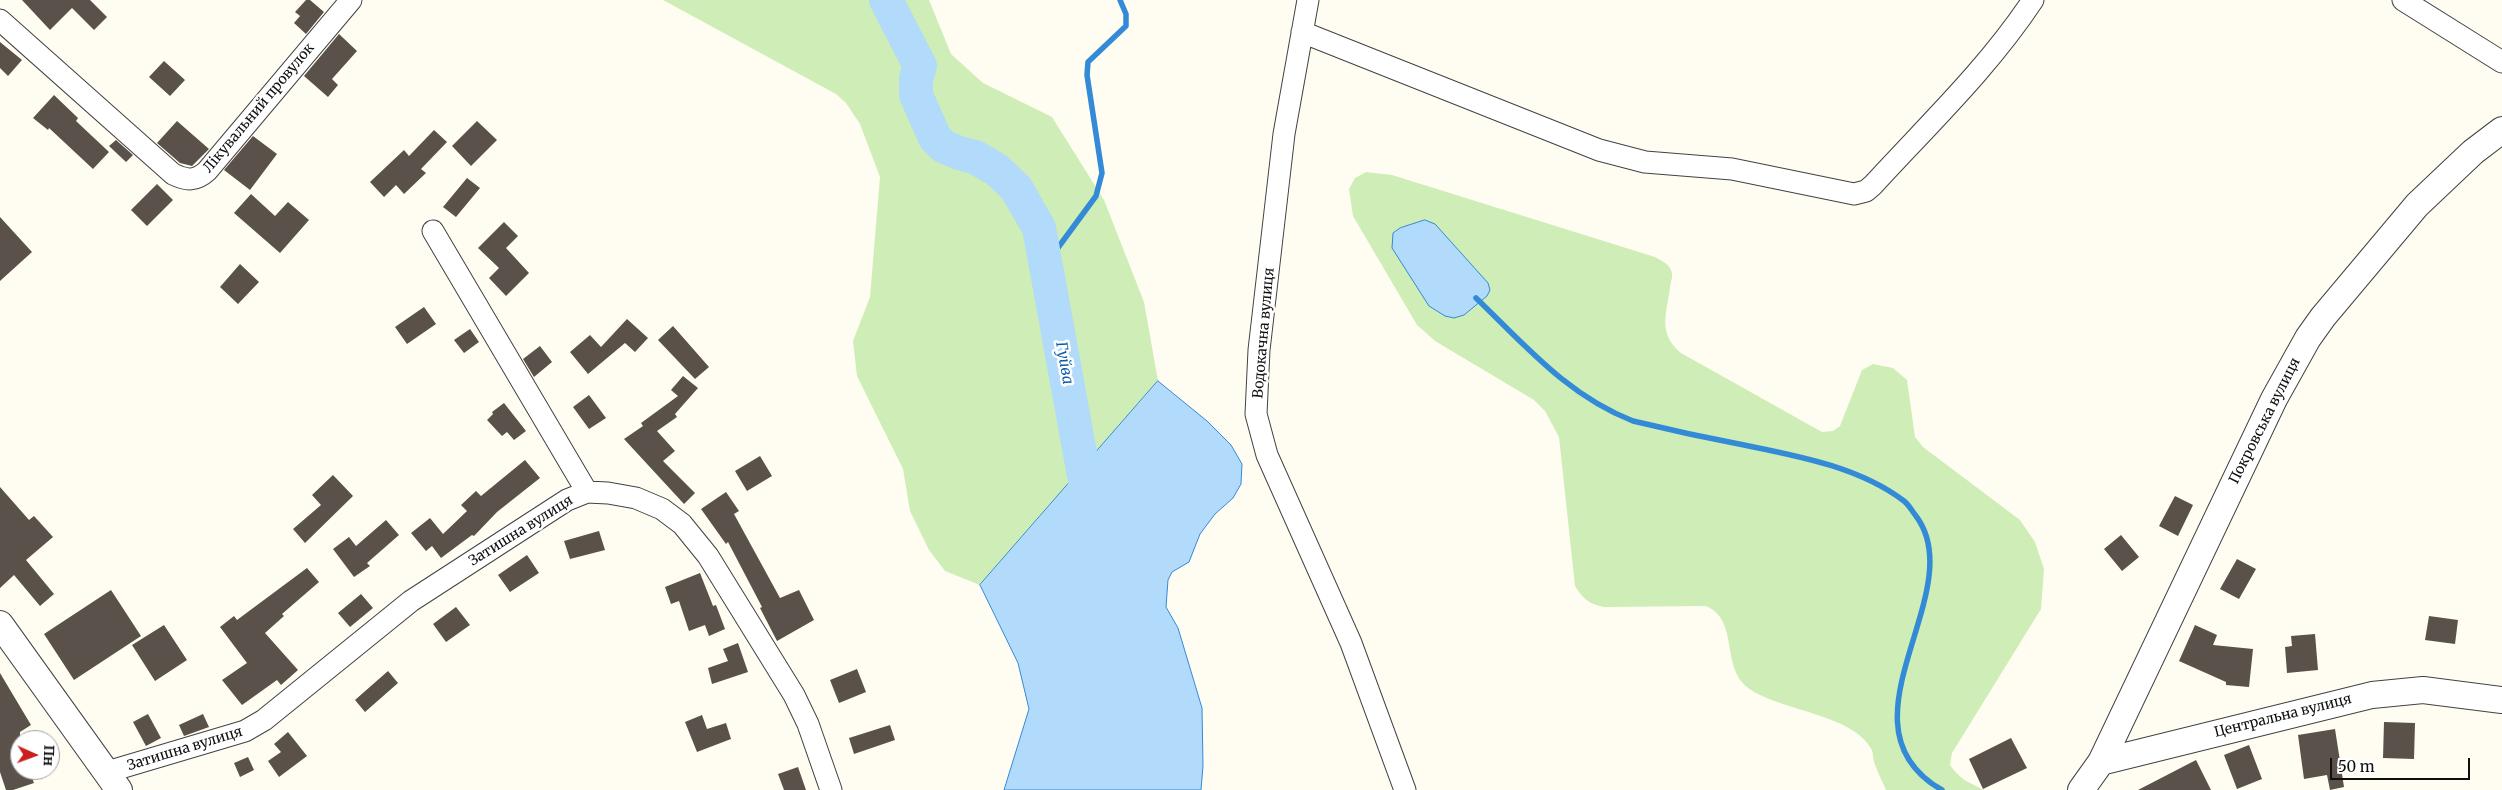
<!DOCTYPE html>
<meta charset="utf-8">
<style>
body{margin:0}
#map{position:relative;width:2502px;height:790px;overflow:hidden;background:#fffdf1;font-family:Merriweather,serif}
canvas{display:block}
.north{position:absolute;left:10px;top:730px;width:50px;height:50px;box-sizing:border-box;background:#fff;border:1px solid #9f9f9f;border-radius:50%;rotate:92deg;font-size:14px;font-weight:700;line-height:20px;text-align:center;color:#0f0f0f}
.north::after{content:'';display:block;margin:auto;width:18px;height:22px;background:#ca201c;clip-path:polygon(50% 0,100% 100%,50% 72%,0 100%)}
.scale{position:absolute;left:2330px;top:758px;width:140px;height:22px;box-sizing:border-box;border:2px solid #0f0f0f;border-top:0;padding-left:6px;font-size:15px;line-height:18px;white-space:nowrap;color:#0f0f0f;-webkit-text-stroke:4px #fff;paint-order:stroke}
</style>
<div id="map">
<canvas width="2502" height="790"></canvas>
<div class="north">Пн</div>
<div class="scale">50 m</div>
</div>
<script>
const context = document.querySelector('canvas').getContext('2d');
context.lineJoin = 'round';
function fill(path, color) { context.fillStyle = color; context.fill(path, 'evenodd'); }
function trace(path, color, width, dash) { context.strokeStyle = color; context.lineWidth = width; context.lineCap = dash ? 'butt' : 'round'; context.setLineDash(dash || []); context.stroke(path); }
function label(font, color, halo, rows, align = 'center') {
  context.font = font + ' Merriweather,serif'; context.lineWidth = 5; context.setLineDash([]); context.textBaseline = 'middle'; context.strokeStyle = halo; context.fillStyle = color; for (const [text, x, y, turn = 0] of rows) {
    context.save(); context.translate(x, y); context.rotate((+turn || 0) * Math.PI / 180); context.textAlign = isNaN(turn) ? turn : align; if (halo) context.strokeText(text, 0, 0); context.fillText(text, 0, 0); context.restore();
  }
}
fill(new Path2D(`
 M663,0H929L951,54L983,83L1052,117L1104,200L1144,302L1158,381L980,585L945,571L929,550L910,511L903,469L857,376L853,341L870,297L880,177L860,124L846,103L836,94Z
 M1366,172L1392,175L1655,257C1662,261 1670,264 1672,273C1673,277 1670,284 1670,288C1666,315 1658,334 1681,353L1822,432L1833,431L1840,426L1862,370L1873,364L1893,368L1907,380L1915,437L1923,447L2020,520L2035,542L2044,569L2041,609L1952,753L1950,765C1959,779 1970,783 1984,790H1886C1882,781 1877,771 1874,762C1873,758 1873,754 1872,750C1853,713 1777,711 1747,687C1721,666 1739,620 1706,606L1604,607C1589,604 1583,599 1575,586L1559,437L1545,411L1534,400L1435,341L1417,325L1353,216L1349,189L1355,178Z`), '#cfedb7');
const water = new Path2D(`
 M1425,220L1435,224L1488,283L1490,290L1487,296L1464,315L1454,318L1445,316L1429,306L1392,248L1393,233L1400,228Z
 M1158,381L1207,421L1231,445L1242,464L1241,484L1233,498L1215,514L1200,534L1189,562L1172,572L1168,580L1166,607L1178,628L1202,708L1203,766L1201,790H1004L1029,709L1018,663L980,585Z`);
fill(water, '#b2dafa');
trace(water, '#338ad7', 1);
trace(new Path2D(`
 M1046,264L1096,196L1102,173L1087,75L1088,62L1126,26V14L1120,0
 M1476,298C1526,346 1567,395 1633,421C1670,430 1707,438 1744,445C1798,456 1859,467 1904,501C1909,505 1912,511 1916,516C1973,592 1829,725 1942,790`), '#338ad7', 5.5);
trace(new Path2D(`
 M886,0L920,66L916,79V95L935,138L943,146L959,153L975,157L997,170L1016,188L1039,228L1091,514`), '#b2dafa', 34);
fill(new Path2D(`
 M22,0H90L107,17L94,30L72,8L50,30Z
 M306,0H310L324,12L306,34L294,23L300,16L295,12Z
 M339,34L357,51L332,79L338,85L328,97L304,76Z
 M0,42L22,60L8,76L0,68Z
 M164,61L185,80L170,96L149,77Z
 M54,95L78,118L76,121L109,152L93,169L49,128L48,130L33,118Z
 M177,121L209,149L192,166L180,163L157,143Z
 M477,121L497,140L471,166L452,146Z
 M434,130L447,142L421,169L426,173L404,194L396,185L384,197L370,182L404,150L409,156Z
 M253,136L277,154L250,190L224,170Z
 M116,140L133,155L126,162L109,146Z
 M467,178L480,188L456,217L443,207Z
 M157,184L173,200L147,226L131,210Z
 M251,194L275,216L288,202L309,220L280,253L234,213Z
 M0,217L32,252L0,281Z
 M504,222L518,236L506,248L529,273L506,296L489,278L499,268L478,248Z
 M240,264L259,282L238,304L220,287Z
 M424,307L436,324L407,344L395,327Z
 M627,319L648,338L635,352L625,343L588,374L570,352L590,335L601,347Z
 M673,326L709,367L695,379L658,340Z
 M470,329L479,342L464,353L454,340Z
 M540,346L552,362L534,377L523,359Z
 M683,376L698,388L675,414L677,417L657,431L675,451L663,461L695,493L684,504L624,439L643,426L641,423L678,396L671,390Z
 M589,395L606,418L589,429L573,407Z
 M504,403L526,431L514,440L507,432L502,436L487,420L493,414L492,412Z
 M760,456L772,476L747,491L735,471Z
 M525,460L540,478L497,512L474,536L472,535L441,558L432,546L426,551L411,533L430,518L443,534L467,511L461,505L476,491L481,496Z
 M333,475L353,496L305,543L293,529L321,505L312,495Z
 M0,487L29,520L34,516L53,537L26,560L54,594L40,606L14,575L0,588Z
 M726,492L739,511L734,514L780,598L799,590L814,620L777,641L760,608L762,607L728,542L726,544L701,509Z
 M2175,496L2193,505L2178,536L2159,526Z
 M386,520L399,535L367,563L370,566L354,577L333,549L349,537L356,546Z
 M599,531L605,550L570,559L564,541Z
 M2121,535L2139,557L2122,571L2104,549Z
 M527,555L539,573L510,592L498,575Z
 M2237,559L2256,569L2239,599L2220,589Z
 M307,568L319,582L282,614L284,616L265,633L298,670L281,685L277,680L242,705L222,680L247,663L220,627L234,616L237,620Z
 M700,573L713,606L716,605L725,629L709,636L705,625L689,631L679,601L671,604L665,587Z
 M111,590L141,636L74,680L44,634Z
 M361,594L373,608L350,627L338,613Z
 M456,607L470,625L446,642L433,624Z
 M2429,616L2458,620L2455,644L2425,640Z
 M164,625L187,660L155,681L132,645Z
 M2195,625L2217,635L2213,645L2253,649L2249,687L2226,685V682L2179,661Z
 M2315,634L2318,670L2287,673L2285,647L2292,646L2291,636Z
 M738,643L748,672L712,684L708,668L728,661L723,649Z
 M857,669L866,692L839,703L830,680Z
 M388,671L398,683L365,712L355,700Z
 M0,673L31,725L20,732V770H29L34,783L13,790H6L0,772Z
 M148,714L161,738L146,746L133,722Z
 M203,714L209,727L184,736L179,725Z
 M702,715L707,729L726,723L731,739L697,752L685,722Z
 M2384,722L2415,723L2414,759L2383,758Z
 M890,725L895,740L854,754L849,738Z
 M2335,729L2344,787L2330,790L2327,775L2304,779L2298,735Z
 M288,732L307,756L279,777L268,761L281,752L274,744Z
 M2011,738L2027,768L1983,789L1969,759Z
 M2249,745L2262,779L2237,789L2224,755Z
 M248,757L254,770L240,777L234,763Z
 M2196,760L2211,790H2138Z
 M798,767L806,790H784L778,774Z`), '#59514a');
const minor = new Path2D(`
 M1308,0L1284,134L1259,350L1256,414L1267,455L1351,643L1405,790
 M2403,0L2502,62
 M0,20L173,174C187,181 196,181 207,171L351,0
 M1302,32L1599,150L1645,162L1732,169L1854,194L1866,191L1873,185C1928,125 1988,68 2033,0
 M433,231L587,492
 M107,772L245,731L264,720L411,601L567,500L587,492L608,493L636,498L662,509L682,524L708,556L794,695L808,724L831,790`);
const tertiary = new Path2D(`
 M0,624L119,790
 M2101,762L2372,695L2423,690L2502,700
 M2081,790L2101,762L2274,399L2308,338L2323,317L2417,205L2473,152L2502,130`);
trace(minor, '#424242', 23);
trace(tertiary, '#424242', 28);
trace(minor, '#fff', 21);
trace(tertiary, '#fff', 26);
label('14px', '#0f0f0f', '#fff', [
 ["Лікувальний провулок",259,108,-50],
 ["Водокачна вулиця",1264,333,-85],
 ["Покровська вулиця",2265,421,-63],
 ["Затишна вулиця",521,531,-32],
 ["Центральна вулиця",2283,716,-14],
 ["Затишна вулиця",185,749,-17]
]);
label('italic 15px', '#0e5bab', '#fff', [
 ["Гуйва",1064,363,80]
]);
</script>
